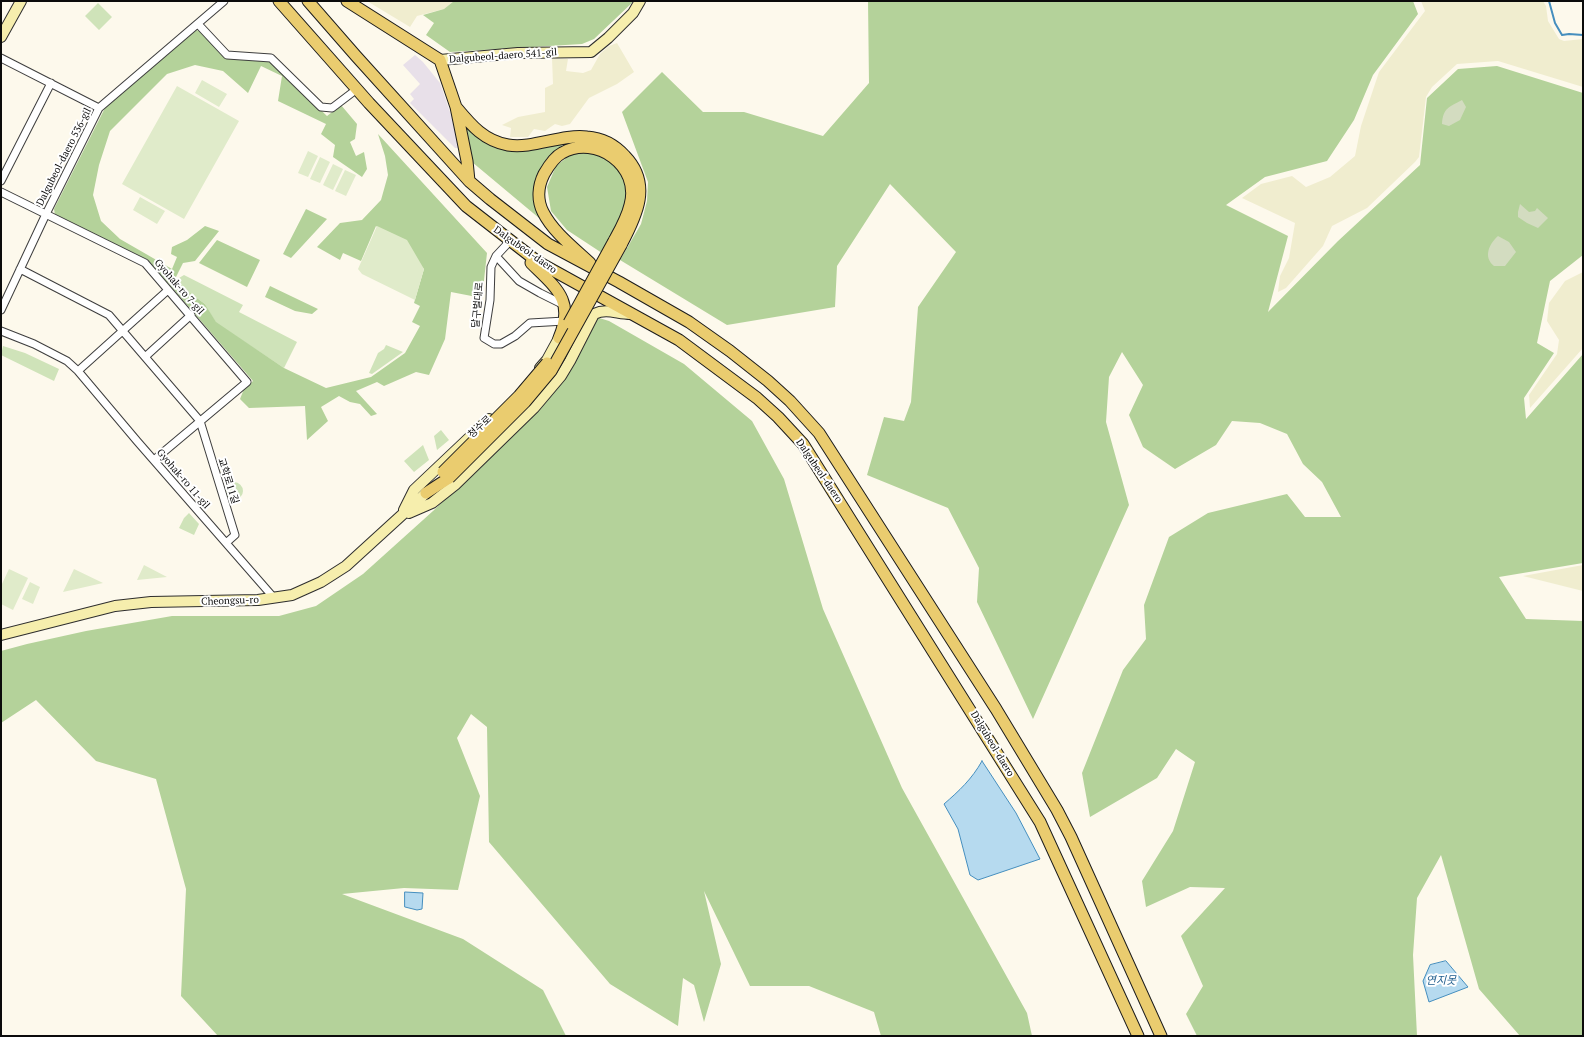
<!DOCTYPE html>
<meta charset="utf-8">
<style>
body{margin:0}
#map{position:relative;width:1584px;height:1037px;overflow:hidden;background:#fdf9ec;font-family:"PT Serif",serif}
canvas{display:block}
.frame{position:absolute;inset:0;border:2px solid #0b0b0b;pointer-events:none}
</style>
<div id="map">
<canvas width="1584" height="1037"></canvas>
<div class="frame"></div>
</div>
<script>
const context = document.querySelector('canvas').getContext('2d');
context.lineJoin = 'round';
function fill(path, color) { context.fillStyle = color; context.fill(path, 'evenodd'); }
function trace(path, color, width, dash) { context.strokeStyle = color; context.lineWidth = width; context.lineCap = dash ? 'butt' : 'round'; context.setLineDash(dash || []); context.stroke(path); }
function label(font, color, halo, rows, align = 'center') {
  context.font = font + ' "PT Serif","Noto Sans KR",serif'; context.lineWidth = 4; context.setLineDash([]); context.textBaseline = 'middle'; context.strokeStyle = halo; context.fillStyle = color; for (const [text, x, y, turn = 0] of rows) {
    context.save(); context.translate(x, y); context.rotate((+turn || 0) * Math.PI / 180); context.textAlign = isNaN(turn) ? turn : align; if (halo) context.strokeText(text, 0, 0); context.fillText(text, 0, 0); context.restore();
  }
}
fill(new Path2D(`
 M415,55L423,62L440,83L450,112L459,148H455L410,103L414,99L410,94L420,84L403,65Z`), '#e8e0e9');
fill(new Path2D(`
 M367,1H454L444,9L417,16L410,27Z
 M1421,1H1543L1546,6L1548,21L1559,39L1564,41L1583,39V87L1498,61L1457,64L1432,87L1426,97L1419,157L1415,162L1367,208L1332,226L1323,246L1286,288L1278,292L1280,276L1289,258L1295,223L1242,198L1261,184L1292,176L1306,187L1330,177L1355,156L1361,126L1379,72L1425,11Z
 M617,43L634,72L617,84L589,98L570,124L562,126L555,124L545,131L534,129L528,137H510L511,128L502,125L518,117L545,112V88L553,84L552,58L568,59L566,71L583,73L591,70L600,54L609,46Z
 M1583,272V348L1530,408L1529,395L1557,354L1559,340L1547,321L1549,303L1565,281Z
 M1583,565V591L1523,576Z`), '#f0edcf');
fill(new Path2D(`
 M98,3L112,17L99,30L85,16Z
 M184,275L243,305L239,312L297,342L284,368L216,323L205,304L174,281Z
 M386,345L403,352L372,374L369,373L378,353L384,349Z
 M3,346L25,353L59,369L54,381L1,355Z
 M441,430L449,440L437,450L434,436Z
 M423,445L429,460L414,472L404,461Z
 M225 491a9 9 0 1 1 18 0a9 9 0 1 1-18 0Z
 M189,513L199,524L194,535L179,528L184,518Z`), '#cfe3b9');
fill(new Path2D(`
 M454,1H634L594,39L582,44L450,52L426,35L434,23L423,15L444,9Z
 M868,1H1413L1418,14L1373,75L1354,120L1327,161L1265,177L1226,205L1288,236L1268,312L1338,241L1420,165L1427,98L1458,69L1497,66L1583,93V255L1550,281L1537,343L1554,353L1524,398L1526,419L1583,354V563L1499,577L1526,619L1583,621V1036H1520L1479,989L1441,855L1417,898L1413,955L1417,1036H1197L1186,1014L1203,986L1181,936L1225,888L1190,887L1146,907L1142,881L1173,831L1195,762L1176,749L1157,778L1090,817L1082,773L1123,670L1146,639L1144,605L1169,537L1208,513L1287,494L1305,517H1341L1322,482L1303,464L1287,434L1260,423L1232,421L1216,445L1175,469L1143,447L1129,415L1143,385L1122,352L1109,377L1106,422L1129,505L1033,719L977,602L979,568L948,508L867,475L884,417L904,421L911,402L918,307L956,252L890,184L837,266L835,307L727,325L620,260L641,224L647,201L648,182L622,112L662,72L703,112H744L823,136L869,83Z
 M195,30L202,31L226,58L269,60L327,116L341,105L357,124L355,139L350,142L356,156L364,152L367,169L362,177L333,157L335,145L321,134L326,124L278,101L282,76L261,66L248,93L223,71L195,65L167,74L110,131L99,165L93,195L101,221L120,239L172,269L177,257L171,254L172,247L187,240L205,226L219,231L195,261L183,263L174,281L205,304L216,322L284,368L326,388L371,377L405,353L420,326L412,322L420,306L414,303L424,269L376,226L361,261L343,253L340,260L317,247L340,223L362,220L381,200L388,175L385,156L378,134L487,253L482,298L451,292L445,339L429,375L416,372L384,386L377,382L356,391L377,414L371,416L360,404L350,402L339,396L321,407L328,421L307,440L305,406L249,408L240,399L244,389L253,381L148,260L55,215L54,209L105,108Z
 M466,124L481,140L566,142L547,158L537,178L542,218H539L472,162Z
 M574,152H596L615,162L624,176L627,193L623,215L602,253L567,230L551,211L547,187L556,166Z
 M306,209L327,219L291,258L283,254Z
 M217,240L260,260L247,287L199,263Z
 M270,286L318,309L312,314L295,311L265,297Z
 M596,317L609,321L684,364L752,421L784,479L823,609L902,788L1027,1013L1032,1036H881L874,1012L809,986H750L704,891L721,964L704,1022L694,985L683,978L678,1026L610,984L489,842L487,727L471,714L457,738L480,796L458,890L404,888L342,894L463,939L543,990L566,1036H218L181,996L186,889L156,779L96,761L36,700L1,723V651L27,644L86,631L172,616H279L316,606L363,574L433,511L547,401L571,369Z`), '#b4d29a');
fill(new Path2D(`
 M1462,100L1466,107L1460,120L1449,126L1442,124C1443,108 1449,107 1462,100Z
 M1520,204L1529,212L1535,211L1537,208L1548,218L1538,228L1527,223L1518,217V212Z
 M1498,236L1509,242L1516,252L1505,266H1494C1483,257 1489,244 1498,236Z`), '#d3dcc0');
fill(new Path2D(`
 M202,80L227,94L219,107L195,93Z
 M177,86L239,121L184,219L122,184Z
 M308,151L318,156L308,177L298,173Z
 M320,157L330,162L320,183L310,179Z
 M333,164L343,169L333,190L323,185Z
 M345,170L356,175L346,196L335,191Z
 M140,197L165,211L157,224L133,210Z
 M377,226L407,240L424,269L415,300L362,274L358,269Z
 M144,565L167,577L137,580Z
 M9,569L28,578L13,610L1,604V586Z
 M74,569L103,583L63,592Z
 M30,582L40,587L33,604L22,599Z`), '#e0ebca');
const water = new Path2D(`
 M982,761L1016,813L1040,859L978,880L970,875L958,829L944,804C959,791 972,779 982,761Z
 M405,892L423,893L422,909L417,910L405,907Z
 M1446,961L1468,987L1429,1002L1423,981L1430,965Z`);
fill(water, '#b6daef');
trace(water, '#458ebe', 1);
trace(new Path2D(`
 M1549,1L1555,23L1562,35L1569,34L1583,35`), '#458ebe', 2);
const street = new Path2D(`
 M198,24L227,55L271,58L321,107L332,108L357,89
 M1,58L99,108
 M1,181L51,83
 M1,192L145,263L247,382L154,460
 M510,241L496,256L491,267L490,300L484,338L494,344H501L515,336L530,323L565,321
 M496,256L519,281L540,293L564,305
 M20,269L109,315L200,421L235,535L226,543
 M1,310L46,214L99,108L224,1
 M1,331L34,344L67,361L78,371L137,441L274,598
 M145,357L191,315
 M78,371L168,290`);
const secondary = new Path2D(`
 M1,37L21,1
 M440,60L518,53L591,52L608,38L633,13L640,1
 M540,368L547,360L559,338
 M404,510L414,490L489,419
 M409,513L432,503L456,484L534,408L561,376L570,361L594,314C607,308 617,314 630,314
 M1,635L115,606L151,602L258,600L292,595L321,582L346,566L426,493`);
const primary = new Path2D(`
 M279,1L369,103L466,206L538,262L679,340L757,398L778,417L803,444L1040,822L1138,1036
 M308,1L356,56L469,181L490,199L548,244L619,282L689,322L730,351L768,381L790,401L819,433L996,709L1057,810L1071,837L1161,1036
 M347,1L440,60L456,107L467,161L469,181
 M456,107C471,125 484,141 508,145C533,149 561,134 587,137C602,138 615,145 625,156C652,184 637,215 621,245
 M531,263C556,288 575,300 559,338
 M590,263C574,248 553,232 543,212C537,200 538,186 544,174C548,167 554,157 562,153C596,134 641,166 630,205C627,218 620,230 614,241
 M426,493L449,478`);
trace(street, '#3e3e3e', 9);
trace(secondary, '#2d2d2d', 12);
trace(primary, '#1c1c1c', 13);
trace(street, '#fff', 7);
trace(secondary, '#f6eead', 10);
trace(primary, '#eacc6f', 11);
const primaryBridge = new Path2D(`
 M569,323L614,241
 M443,472L519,396L547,363
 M449,478L525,402L551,371L621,245`);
trace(primaryBridge, '#1c1c1c', 13, []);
trace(primaryBridge, '#eacc6f', 11);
label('10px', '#0b0b0b', '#fff', [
 ["Dalgubeol-daero 541-gil",503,56,-4],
 ["Dalgubeol-daero 536-gil",64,157,-63],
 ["Dalgubeol-daero",525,250,35],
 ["Gyohak-ro 7-gil",179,287,49],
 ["달구벌대로",478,305,-85],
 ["청수로",480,427,-43],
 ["Dalgubeol-daero",819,471,56],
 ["Gyohak-ro 11-gil",183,479,49],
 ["교학로11길",228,481,72],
 ["Cheongsu-ro",230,601,-2],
 ["Dalgubeol-daero",992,744,59]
]);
label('italic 11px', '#23608f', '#fff', [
 ["연지못",1441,981]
]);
</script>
